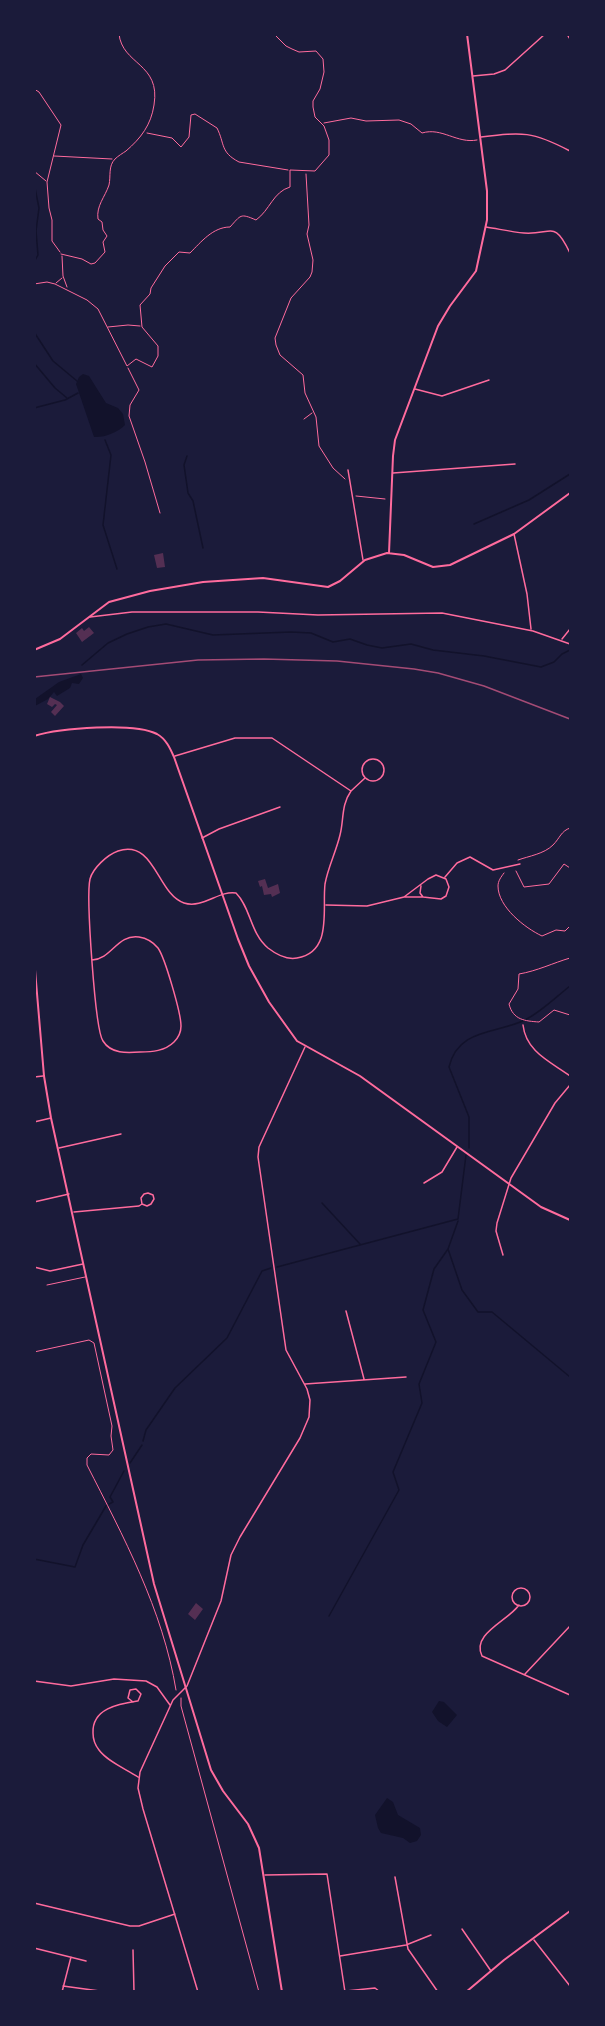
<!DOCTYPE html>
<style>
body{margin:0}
#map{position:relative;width:605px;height:2026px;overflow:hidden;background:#1b1b3a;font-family:Barlow,sans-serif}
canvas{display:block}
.frame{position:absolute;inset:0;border:36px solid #1b1b3a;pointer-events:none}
</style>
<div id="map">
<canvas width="605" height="2026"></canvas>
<div class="frame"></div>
</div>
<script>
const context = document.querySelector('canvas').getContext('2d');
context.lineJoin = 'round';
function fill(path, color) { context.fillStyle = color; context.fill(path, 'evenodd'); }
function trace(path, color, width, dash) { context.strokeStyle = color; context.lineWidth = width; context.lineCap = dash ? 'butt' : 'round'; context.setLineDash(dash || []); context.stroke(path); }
fill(new Path2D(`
 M83,374L89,376L106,403L118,408L123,414L125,425C118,432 104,438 94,437L76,384L79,377Z
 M81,674L83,678L79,684L72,683L70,688L57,696L54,692L48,699L35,706V699L59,682Z
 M439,1701L444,1702L457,1715L447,1727L438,1721L432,1712Z
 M387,1798L393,1802L398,1815L420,1828L421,1835L417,1841L410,1843L403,1838L381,1833L378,1828L375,1815Z`), '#12122b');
trace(new Path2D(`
 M34,183L39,208L36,231L38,255L34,262
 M34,332L53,361L77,381
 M34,363L55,388L67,398
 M34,408L65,400L78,393
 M105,440L111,455L103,525L117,569
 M187,456L184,465L188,493L193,501L203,548
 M474,524L529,500L570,474
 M82,665L108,643L127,634L148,627L166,624L213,635L291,632L311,633L333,642L350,639L367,645L382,648L411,644L433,650L484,656L541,667L554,662L562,654L570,650
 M469,1148V1117L449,1067C458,1028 496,1034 525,1020C541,1012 556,997 570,986
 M322,1203L360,1244
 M458,1221L448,1249L462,1290L478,1312H492L570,1377
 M277,1267L458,1219L466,1155
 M143,1441L146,1430L175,1388L227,1338L262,1271L271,1268
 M130,1463L142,1445
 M109,1504L113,1502L110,1497L124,1471
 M34,1559L75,1567L83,1545L106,1506
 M329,1616L399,1490L393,1472L422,1403L419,1384L436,1342L423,1310L434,1269L448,1249`), '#12122b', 1.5);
fill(new Path2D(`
 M163,553L165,567L157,568L154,555Z
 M89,627L94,633L82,642L76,633L82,628L84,631Z
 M50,697L60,702L64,706L55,716L51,712L57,705L55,704L52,707L47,704Z
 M265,879L268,888L278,884L280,893L272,897L271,894L264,895L262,886L260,887L258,881Z
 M196,1603L203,1609L195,1620L188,1614Z`), '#542f53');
trace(new Path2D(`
 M34,89L39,92L61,125L47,182L49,208L52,220V241L60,252
 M324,123L351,118L366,121L399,120L411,124L422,133C442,127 457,144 477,140
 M147,133L172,138L181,147L189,137L191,115L195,114L217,128C225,144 220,152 239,162L288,170
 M54,156L112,159
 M34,171L46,181
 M306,174L309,225L307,234L313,260L312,272L310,277L291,298L275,338L276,345L280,355L303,375L305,393L316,417L319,446L333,468L345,479
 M61,254L82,259L91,264L95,263L105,252L103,242L107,236L103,230L102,222L98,219C96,206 105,197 109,185C111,176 108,166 115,159C118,156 123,153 126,151C141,138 151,125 154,105C161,63 122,65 119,34
 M62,256L63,276L67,287
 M56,283L62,278
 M34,284L47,282L55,284L87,300L98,309L127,366L136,359L152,367L158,356V346L142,327L140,305L150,294L151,288L165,266L179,252L190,253C201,242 213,227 230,227C241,215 240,213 256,220C270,210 273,192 290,187V170L315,171L329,155V140L324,126L315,117L313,107V101L320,89L324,72L323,59L316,51L299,52L292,49L286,46L274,34
 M108,327L128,325L140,326
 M128,368L139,390L130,405L129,416L145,462L160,513
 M304,419L312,413
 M356,496L385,499
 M518,860C529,856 544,854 553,845C560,838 561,831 570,828
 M516,871L524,887L549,884L564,864L570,868
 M504,873C501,877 498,881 498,886C498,907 525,928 542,936L556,930L565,931L570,926
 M570,958C553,963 537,971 519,974L518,989L509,1004C513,1020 525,1021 539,1022L554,1010L570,1015
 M34,1352L89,1340L94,1343L112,1426L111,1436L113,1450L109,1455L91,1454L87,1458V1465C123,1536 163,1610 176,1690
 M181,1698V1706L259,1992`), '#ff6b9d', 1);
trace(new Path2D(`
 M47,1285L85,1277`), '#ff6b9d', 1);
trace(new Path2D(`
 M567,34L570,39
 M473,76L494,74L505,70L545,34
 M481,137C523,132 532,131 570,151
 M486,227C499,229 512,232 524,233C552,235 554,219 570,253
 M415,389L442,396L489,380
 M348,470L363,560
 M393,473L515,464
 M514,534L527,594L531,629
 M90,617L132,612H258L318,615L442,613L533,631L570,644
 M562,639L570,629
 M362 770a11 11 0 1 1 22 0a11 11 0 1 1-22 0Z
 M351,791L365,778
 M202,838L219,829L280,807
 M445,877L457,863L470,857L493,870L520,864
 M404,897L428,879L436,875L446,879L449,887L446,896L441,899L423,897L420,893L421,886
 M326,905L367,906L404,897H422
 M92,960C112,959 117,934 139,937C146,938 153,942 158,948C165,958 181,1013 181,1026C181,1032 178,1038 174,1042C165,1051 152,1052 140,1052C127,1053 111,1054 103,1041C95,1030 86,896 90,879C93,868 107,855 118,851C155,839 157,894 184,903C203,909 219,890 236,893C251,908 250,933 268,948C277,955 286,960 297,958C333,952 322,909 325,884C328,867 336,852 340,835C344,820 341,805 351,791L272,738H235L175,756
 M523,1025C526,1052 551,1062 570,1076
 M34,1077L43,1076
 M34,1122L51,1118
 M59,1148L121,1134
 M424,1183L442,1172L457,1147
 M34,1202L69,1194
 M74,1212L139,1206L142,1204L141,1198L144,1194L148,1193L153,1195L154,1199L151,1204L147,1206L142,1204
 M503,1255L496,1231L497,1223L511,1178L555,1103L570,1085
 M34,1267L50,1271L83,1264
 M346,1311L364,1379
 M305,1384L406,1377
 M512 1597a9 9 0 1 1 18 0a9 9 0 1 1-18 0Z
 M519,1605C508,1621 471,1634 482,1656L570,1695
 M525,1674L570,1626
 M34,1681L71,1686L114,1679L146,1681L157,1687L170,1705
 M133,1702L128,1698L130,1690L136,1689L141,1694L138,1701C119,1704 92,1708 93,1733C93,1739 95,1745 99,1750C108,1762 126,1769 138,1777
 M265,1875L327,1874L345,1992
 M395,1877L408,1949L438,1992
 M34,1903L130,1926H139L175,1914
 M462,1929L491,1971
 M534,1940L570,1986
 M34,1948L86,1961
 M133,1950L134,1992
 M340,1956L406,1945L431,1935
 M63,1986L107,1992
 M346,1991L375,1988L380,1992
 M62,1992L71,1957
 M198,1992L143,1809L138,1788L140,1772L173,1700L187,1686L221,1601L231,1555L240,1537L300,1438L309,1417L310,1400L307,1389L286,1350L258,1157L259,1147L305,1047`), '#ff6b9d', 1.5);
trace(new Path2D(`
 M389,553L393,456L395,440L438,326L450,306L476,271L487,220V191L467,34
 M34,650L60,639L109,602L150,591L203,582L263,578L328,587L340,581L365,560L387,553L404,555L433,567L450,565L514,534L570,493
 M34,736C60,728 134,722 157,734C166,739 170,748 174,757L238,939L249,966L269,1002L297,1041L360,1076L541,1207L570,1220
 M466,1992L504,1960L570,1911`), '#ff6b9d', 2);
trace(new Path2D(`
 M34,958L44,1076L51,1118L154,1584L211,1770L223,1791L248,1824L259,1848L282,1992`), '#ff6b9d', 2);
trace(new Path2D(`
 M34,677L198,660L264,659L337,661L414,669L438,673L484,686L570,719`), '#a44b75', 1.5);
</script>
